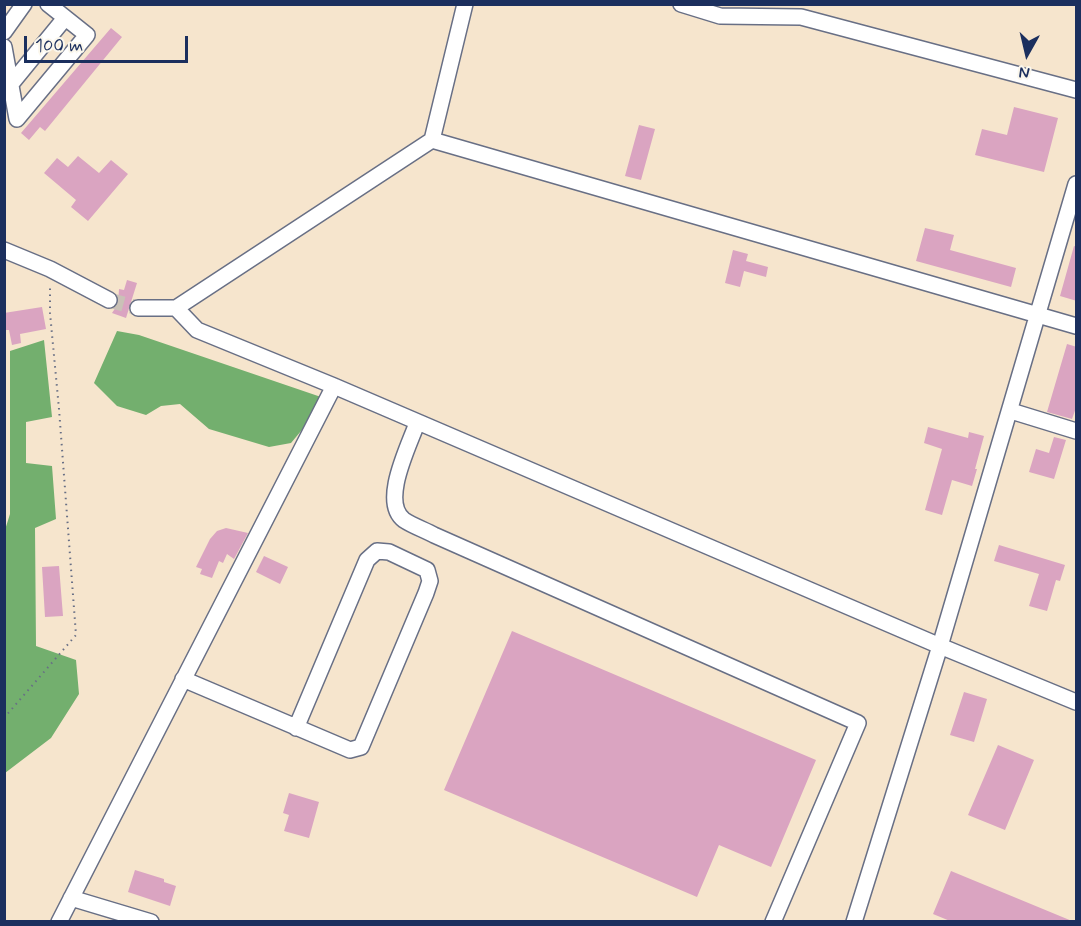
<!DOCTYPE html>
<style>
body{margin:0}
#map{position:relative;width:1081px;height:926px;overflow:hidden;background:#f6e5cd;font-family:Mynerve,sans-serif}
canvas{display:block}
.frame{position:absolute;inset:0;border:6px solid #1b2f5e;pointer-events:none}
.north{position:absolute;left:997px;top:24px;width:60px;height:60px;-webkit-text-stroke:4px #fbf7ec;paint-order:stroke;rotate:188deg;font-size:16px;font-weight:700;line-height:24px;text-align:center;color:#1b2f5e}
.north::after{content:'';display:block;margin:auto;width:21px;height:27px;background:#1b2f5e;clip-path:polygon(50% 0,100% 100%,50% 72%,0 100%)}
.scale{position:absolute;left:24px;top:36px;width:164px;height:27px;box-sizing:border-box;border:3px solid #1b2f5e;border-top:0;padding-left:8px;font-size:18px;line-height:21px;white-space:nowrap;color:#1b2f5e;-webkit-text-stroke:4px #fbf7ec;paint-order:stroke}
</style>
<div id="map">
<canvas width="1081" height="926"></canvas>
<div class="frame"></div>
<div class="north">N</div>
<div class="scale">100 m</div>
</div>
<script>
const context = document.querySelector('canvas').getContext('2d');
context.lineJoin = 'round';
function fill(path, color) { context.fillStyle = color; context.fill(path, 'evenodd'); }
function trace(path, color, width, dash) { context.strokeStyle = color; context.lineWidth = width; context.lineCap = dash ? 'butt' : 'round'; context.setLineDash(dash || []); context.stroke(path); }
fill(new Path2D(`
 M117,331L139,335L321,397L306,425L291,443L269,447L209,429L180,404L161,406L146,415L117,406L94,383Z
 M44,340L52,417L26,422V463L52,466L56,519L35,528L36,646L76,660L79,694L51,738L5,773L4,533L10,514V351Z`), '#73af6e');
fill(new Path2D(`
 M111,28L122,37L45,131L40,127L29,140L21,133Z
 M1014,107L1058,118L1044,172L975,155L982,129L1007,135Z
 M639,125L655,129L641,180L625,176Z
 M78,156L99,173L111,160L128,174L88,221L71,207L76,200L44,173L57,158L68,167Z
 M925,228L954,235L950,250L1016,268L1011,287L916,261Z
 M1074,246L1077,247V301L1060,296Z
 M733,250L748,254L746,261L768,267L766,277L744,271L740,287L725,283Z
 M127,280L137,283L126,318L112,313L118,304L119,289L124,290Z
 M42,307L46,329L20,334L21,343L12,345L9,330H5L4,313Z
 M1067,344L1077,347V405L1072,419L1047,412Z
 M928,427L968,438L969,432L984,436L975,469H977L972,486L952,480L942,515L925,510L942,449L924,443Z
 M1054,437L1066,440L1054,479L1029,472L1036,449L1049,453Z
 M226,528L248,533L234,559L227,554L223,563L219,561L212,578L200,574L202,569L196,567L210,539L217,531Z
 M999,545L1065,565L1060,581L1056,580L1047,611L1029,606L1039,574L994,561Z
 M264,556L288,567L280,584L256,572Z
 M59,566L63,616L45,617L42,567Z
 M512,631L816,760L771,867L719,845L697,897L444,790Z
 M964,692L987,699L974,742L950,735Z
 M998,745L1034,760L1005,830L968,815Z
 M289,793L319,802L309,838L284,831L289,815L283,813Z
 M135,870L164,879V882L176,886L170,906L128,892Z
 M951,871L1072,921H950L933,914Z`), '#daa4c1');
trace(new Path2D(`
 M109,300L138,308`), '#cac1b7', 15, [15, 8]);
const minor = new Path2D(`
 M681,4L720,16L801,17L1076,90
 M4,32L24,4
 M4,47L17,119L87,35L48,4
 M11,84L65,18
 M432,140L465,4
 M4,250L50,269L109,300
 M138,308H176L432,140L1076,326
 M176,308L197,330L334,386L940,646L1076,702
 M1011,411L1076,431
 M417,423C409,446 380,502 404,520C413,526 425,530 434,535L858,723L773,922
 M183,679L350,750L361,747L426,593L430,581L427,570L389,552L377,551L367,560L296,728
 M71,898L151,922
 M59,922L334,386
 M854,922L940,646L1076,184`);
trace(minor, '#686f85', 18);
trace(new Path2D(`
 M4,718L76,635L59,409L50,313V284`), '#686f85', 2, [1.5, 4.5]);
trace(minor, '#fff', 15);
</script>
